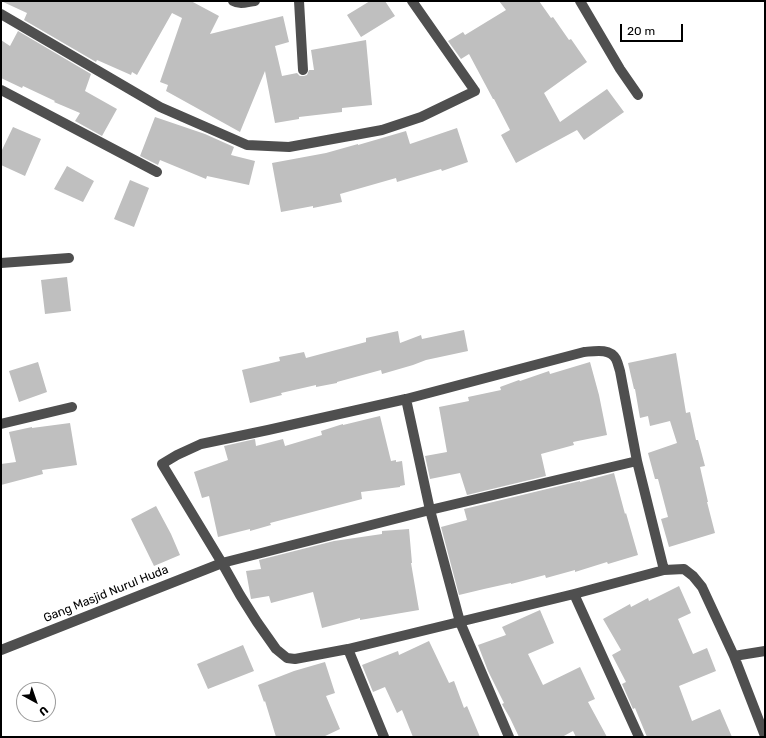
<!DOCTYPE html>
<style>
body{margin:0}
#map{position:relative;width:766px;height:738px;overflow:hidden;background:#fff;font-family:Rubik,sans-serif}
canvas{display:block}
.frame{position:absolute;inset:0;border:2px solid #000;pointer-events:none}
.north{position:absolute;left:16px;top:682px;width:40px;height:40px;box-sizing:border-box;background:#fff;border:1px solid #999;border-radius:50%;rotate:140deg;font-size:11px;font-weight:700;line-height:16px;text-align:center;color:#000}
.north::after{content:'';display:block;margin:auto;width:14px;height:18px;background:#000;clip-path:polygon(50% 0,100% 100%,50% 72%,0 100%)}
.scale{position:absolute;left:620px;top:24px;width:63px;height:18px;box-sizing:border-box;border:2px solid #000;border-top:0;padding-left:5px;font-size:12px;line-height:14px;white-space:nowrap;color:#000;-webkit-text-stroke:3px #fff;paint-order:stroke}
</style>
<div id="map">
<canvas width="766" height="738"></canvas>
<div class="frame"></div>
<div class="north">U</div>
<div class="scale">20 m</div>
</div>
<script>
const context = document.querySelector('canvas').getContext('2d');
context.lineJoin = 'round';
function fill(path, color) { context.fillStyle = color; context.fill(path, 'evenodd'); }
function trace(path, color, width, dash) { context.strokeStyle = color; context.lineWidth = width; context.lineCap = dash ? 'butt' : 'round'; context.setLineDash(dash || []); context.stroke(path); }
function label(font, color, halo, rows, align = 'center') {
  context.font = font + ' Rubik,sans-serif'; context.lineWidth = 3; context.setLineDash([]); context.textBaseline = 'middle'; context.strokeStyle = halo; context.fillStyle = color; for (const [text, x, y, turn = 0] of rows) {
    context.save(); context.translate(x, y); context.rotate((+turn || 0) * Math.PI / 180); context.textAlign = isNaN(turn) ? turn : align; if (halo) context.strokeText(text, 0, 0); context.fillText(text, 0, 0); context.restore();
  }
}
fill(new Path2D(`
 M1,1H191L219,16L210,34L283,16L289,42L275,46L282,76L297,73L300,76H304L307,75L309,70H314L311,50L366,40L372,105L342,108V112L299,117V119L275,123L265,71L240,132L166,91L168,85L160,82L182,18L172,13L137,75L132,72L131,75L97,60L96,62L24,20L27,13Z
 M370,1H385L395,16L361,37L347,15Z
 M499,1H539L551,18L553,17L569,40L571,39L587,62L544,93L560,122L607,89L624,112L584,140L577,130L516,163L501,135L510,130L494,99H493L469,54L461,59L448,41L463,32L465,35L506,10Z
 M18,31L91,74L85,91L117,109L102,136L75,121L80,113L54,102L55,101L23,86L22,88L1,78V40L10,46Z
 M155,117L205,134L234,147L231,155L255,161L249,185L207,176L206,179L160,160L158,165L140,156Z
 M13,127L41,139L25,176L1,165V152Z
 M457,128L468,162L442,171L441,169L397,182L396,178L340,194L342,202L313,208V206L281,212L272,163L326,153L358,144V145L406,131L410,144Z
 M67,166L94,181L83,202L54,189Z
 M130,180L149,188L134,227L114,219Z
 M67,277L71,311L45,314L41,280Z
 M464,330L468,351L426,360L413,365L382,374L381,370L337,382V383L316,387V385L281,393L282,395L250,403L242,370L280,361L279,357L304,352L306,358L366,342V338L398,331L400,343L421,335L422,339Z
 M676,353L686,413L690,412L696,440H698L705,466L700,467L708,502H707L715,533L669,547L661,519L668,517L658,479H655L648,453L677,443L670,421L650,426L648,416L640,418L635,389H634L628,363Z
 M38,362L47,392L19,402L9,371Z
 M590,362L599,395L607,435L573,442L574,445L541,454L546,476L467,495L460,473L430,479L425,456L447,452L439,407L469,401L468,397L501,390L500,387L519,380L520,381L549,371L550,374Z
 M380,416L391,461L396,460V462L402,461L405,485L400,486V487L361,492L362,499L270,523L271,525L250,531V529L218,537L209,496L202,498L194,472L228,460L224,446L255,439L256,446L283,439L285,446L322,435L321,431L343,424V425Z
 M70,423L77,465L42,470L43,474L1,485V464L16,462L9,432L32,427V428Z
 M614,473L625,514L626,513L638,555L608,564L607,562L575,572V570L546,578L545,575L511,584V583L484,589L459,595L441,527L467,520L464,509L580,481V482Z
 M156,506L171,534L180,555L154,566L131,519Z
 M409,529L412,563H411L419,610L360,620V618L322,628L313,592L271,603L269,596L251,599L246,571L261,569L259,560L334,541L382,534V531Z
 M679,586L691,613L678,619L693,654L707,648L716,671L679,686L692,721L720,709L732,737H647L635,708L633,709L622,684L626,682L612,655L621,650L603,619L630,604L631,607L648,598L649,601Z
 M540,610L554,643L528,654L543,685L580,667L595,699L588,702L607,737H576L573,731L562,737H519L510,718L503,706L502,704L504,703L488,671L478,645L506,635L502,627Z
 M429,641L449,683L454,681L464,708L467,706L480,737H413L402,710L397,713L385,687L373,692L362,665L398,651L399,655Z
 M243,645L254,671L208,689L197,664Z
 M325,662L335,693L326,696L340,729L323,737H276L265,701L264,702L258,685L294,671Z`), '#bfbfbf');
trace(new Path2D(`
 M233,1C240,5 247,2 255,1
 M299,1L303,70
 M580,1L620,69L638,95
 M1,14L160,107L247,145L289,147L382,130L421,117L475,91L412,1
 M1,90L157,172
 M1,263L69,258
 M406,399L430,510L460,622L509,737
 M1,424L72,407
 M664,570L637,461L620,371C619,368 618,363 616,359C610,348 595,351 584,352L406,399L268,430L201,444L177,455L162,464L222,563L240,595L257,622L276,649L287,658L295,659L348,649L574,594L664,570L684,569L693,576L702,587L734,656L765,736
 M574,594L639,737
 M348,649L384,737
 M1,650L222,563L430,510L637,461
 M734,656L765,651`), '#4f4f4f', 10);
label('12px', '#000', '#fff', [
 ["Gang Masjid Nurul Huda",106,594,-22]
]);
</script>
